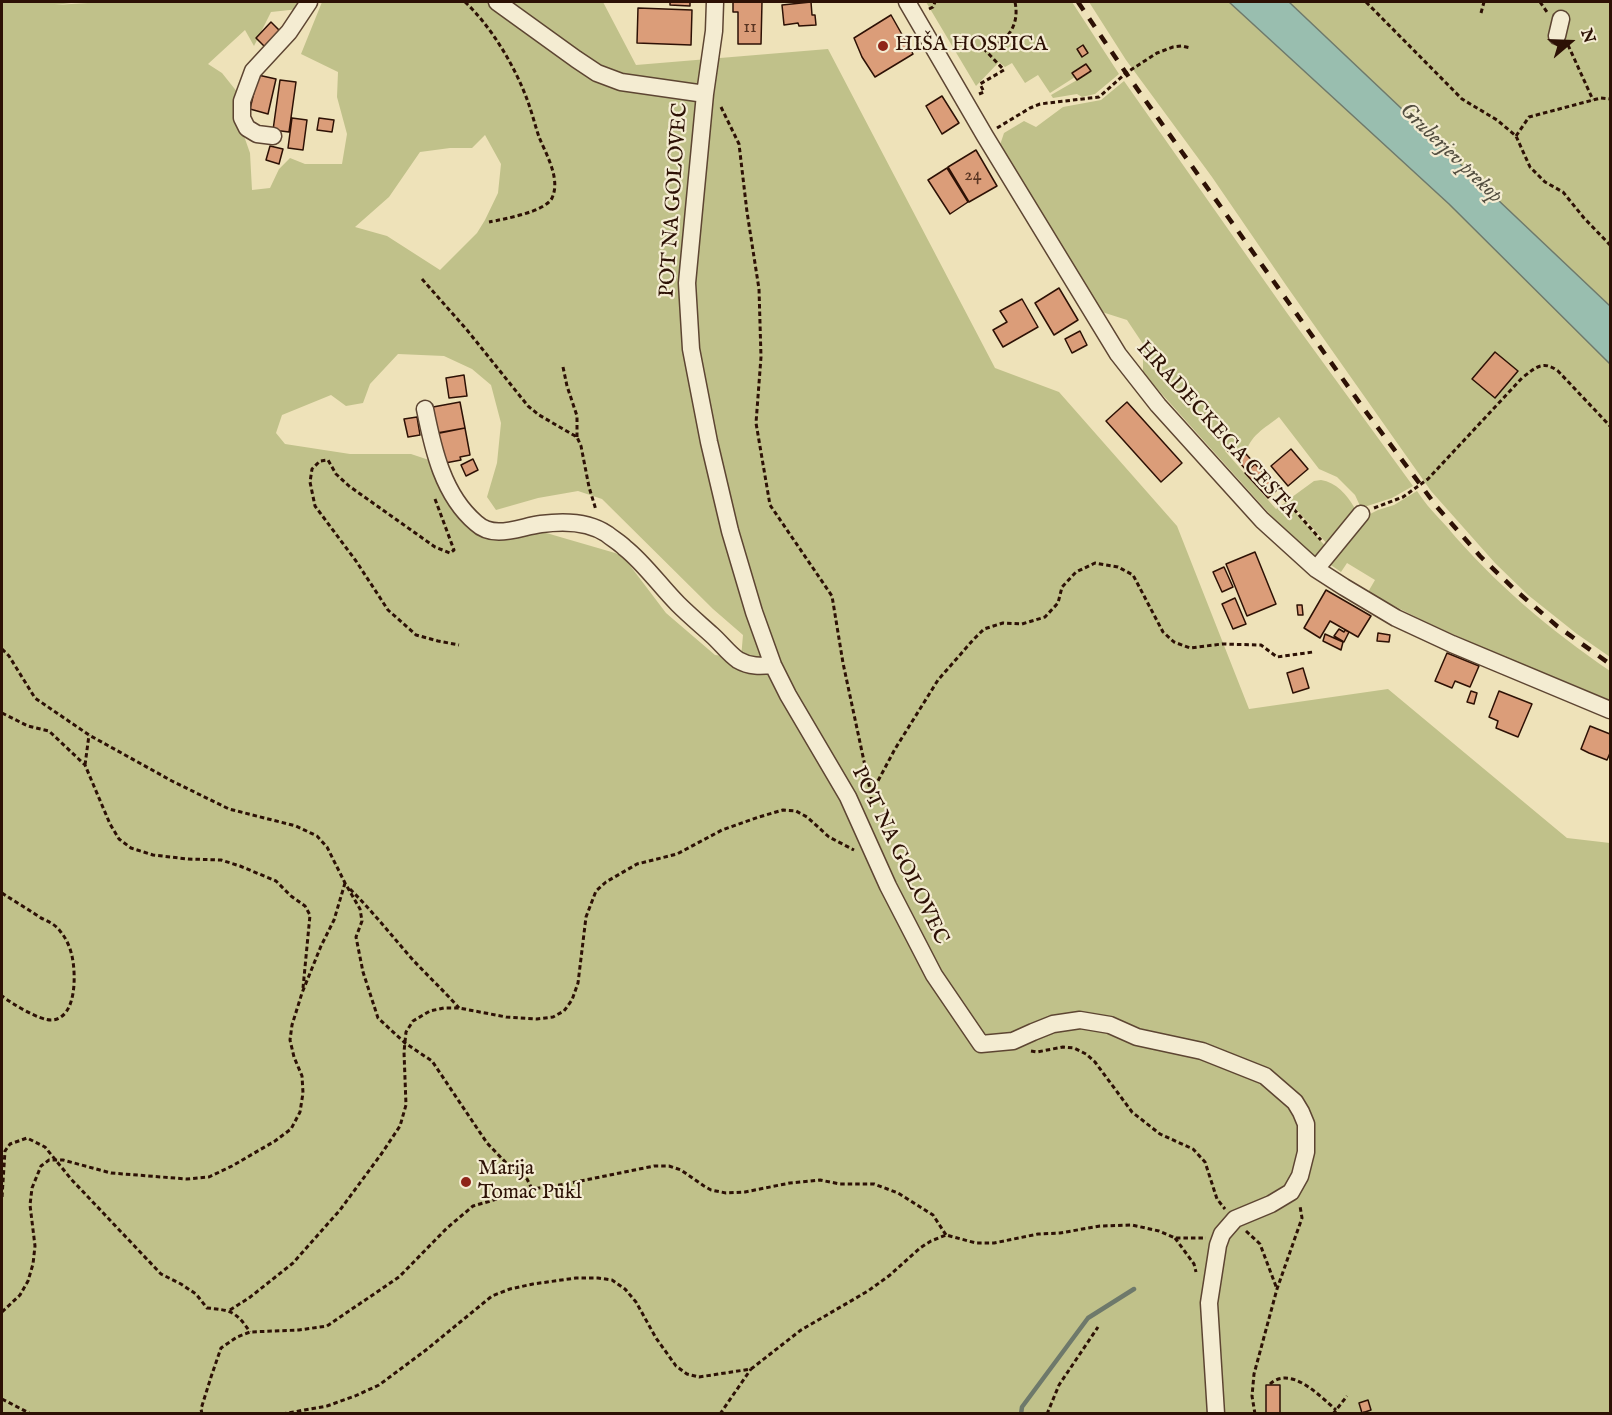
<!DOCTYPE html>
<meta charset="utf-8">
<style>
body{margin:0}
#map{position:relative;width:1612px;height:1415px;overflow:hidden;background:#eee2b9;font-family:"IM FELL English",serif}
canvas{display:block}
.frame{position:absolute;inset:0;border:3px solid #2d1105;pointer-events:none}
.north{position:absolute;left:1540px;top:12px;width:60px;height:60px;-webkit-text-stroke:4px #f4ecd2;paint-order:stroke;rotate:71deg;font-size:16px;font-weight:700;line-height:24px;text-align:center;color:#2d1105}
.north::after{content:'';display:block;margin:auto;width:21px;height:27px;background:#2d1105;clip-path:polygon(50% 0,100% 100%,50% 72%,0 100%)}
</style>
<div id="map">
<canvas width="1612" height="1415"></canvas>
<div class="frame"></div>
<div class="north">N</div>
</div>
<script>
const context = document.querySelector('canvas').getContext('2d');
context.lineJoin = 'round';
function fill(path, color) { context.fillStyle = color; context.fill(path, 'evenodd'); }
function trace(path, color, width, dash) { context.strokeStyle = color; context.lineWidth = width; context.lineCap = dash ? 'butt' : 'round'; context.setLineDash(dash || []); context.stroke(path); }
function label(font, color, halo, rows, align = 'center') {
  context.font = font + ' "IM FELL English",serif'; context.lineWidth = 4.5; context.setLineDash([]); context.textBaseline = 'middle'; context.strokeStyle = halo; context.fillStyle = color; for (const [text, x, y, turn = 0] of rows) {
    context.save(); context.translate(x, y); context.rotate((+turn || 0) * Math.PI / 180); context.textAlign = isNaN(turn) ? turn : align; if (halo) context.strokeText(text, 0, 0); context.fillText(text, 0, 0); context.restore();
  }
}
fill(new Path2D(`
 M2,2H79L55,5L104,2H303L299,9L271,12L254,46L245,30L208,64L222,73L238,93V119L250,153L252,190L270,188L279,169L290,158L305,164H342L347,134L337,97L338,72L301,54L322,2H603L636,65L828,49L995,368L1059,392L1177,526L1249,709L1388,689L1567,838L1610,843V1413L2,1414ZM485,135L501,164L498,193L485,220L477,233L440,270L387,236L355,227L389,197L420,152L450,148H472ZM398,354L444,356L472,369L491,385L501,423L497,463L487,497L496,510L538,498L578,491L602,499L713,609L743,635L741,658L715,655L666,613L622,555L536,530L487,536L477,511L429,460L411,454H350L285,444L276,433L282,415L331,395L346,406L363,403L370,384Z
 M926,2H1072L1119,74L1095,94L1082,97L1077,94L1053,98L1051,95L1091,72L1086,64L1072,72L1075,77L1050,93L1038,75L1025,83L1012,63L1005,67L999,62L976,86Z
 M1089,2H1229L1449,204L1610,364V657L1577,634L1528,595L1495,563L1431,491L1288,288L1212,177L1126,60Z
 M1289,2H1610V306Z
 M1124,81L1287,313L1413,486L1392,498L1361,508L1355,495L1337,477L1319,469L1279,417C1265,428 1249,436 1246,454L1242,457L1231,445L1225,451L1276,509L1286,502L1327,548L1318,557H1315L1275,520L1143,373V344L1127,320L1102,312L1000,145L1004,133L1024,121L1036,127L1063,107L1101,100Z
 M1321,480C1336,482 1347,495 1354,507L1353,516L1329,546L1288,500L1314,481Z
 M1417,491C1426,505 1436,515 1447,527C1494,583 1550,630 1610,671V700C1529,666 1445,635 1368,592L1375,580L1347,563L1341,572L1328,563L1362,518L1378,510L1394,505Z`), '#c0c18a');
const water = new Path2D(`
 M1229,2H1289L1610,306V364L1449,204Z`);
fill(water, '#99beaf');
trace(water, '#6e796b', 1.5);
trace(new Path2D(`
 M1021,1414L1022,1407L1088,1318L1134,1289`), '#6e796b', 4.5);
const building = new Path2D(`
 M670,2H690V6L670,5Z
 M733,2H762L761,44H738V12H733Z
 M811,2L812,15H815L816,25L799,26L798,23L784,25L782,5Z
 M638,8L692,10L691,45L637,43Z
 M891,15L913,54L875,77L862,57L854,38Z
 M271,22L280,31L265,47L256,38Z
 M1083,45L1088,53L1082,57L1077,49Z
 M1086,64L1091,71L1077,80L1072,73Z
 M258,75L276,79L268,114L250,109Z
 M280,80L296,82L289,132L273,130Z
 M942,96L959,123L942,134L926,106Z
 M292,118L307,120L303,150L288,148Z
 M319,118L334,120L332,132L317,130Z
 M270,146L283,149L279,164L266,160Z
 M976,150L997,186L969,202L948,167Z
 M947,168L968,202L950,214L928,180Z
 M1059,288L1078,320L1054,335L1035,303Z
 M1022,299L1038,327L1003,347L993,330L1007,322L1000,311Z
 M1080,331L1087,345L1072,353L1065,339Z
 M1495,352L1518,371L1495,398L1472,379Z
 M464,375L467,396L449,398L446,378Z
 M460,402L465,428L437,433L433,407Z
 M1127,402L1182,463L1161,482L1106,421Z
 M417,417L420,435L408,437L404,419Z
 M465,428L470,455L460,457L461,460L440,464L435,434Z
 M1231,445L1242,457L1238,461L1226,449Z
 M1291,449L1308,469L1288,486L1271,466Z
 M1246,454L1255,464L1247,471L1238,461Z
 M473,459L478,470L466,476L461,465Z
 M1255,464L1278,489L1268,498L1245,473Z
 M1255,552L1276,604L1247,616L1226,564Z
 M1224,567L1233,587L1222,592L1213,572Z
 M1326,590L1371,616L1358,637L1330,621L1320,638L1304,628Z
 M1235,598L1246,624L1233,629L1222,604Z
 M1297,605H1302L1303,615H1298Z
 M1339,629L1344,632L1345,630L1349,632L1344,642L1334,636Z
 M1378,633L1390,635L1389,642L1377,641Z
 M1325,634L1343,642L1341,650L1323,641Z
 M1447,653L1479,666L1470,687L1455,681L1452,688L1435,681Z
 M1303,668L1309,688L1293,693L1287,673Z
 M1471,691L1477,693L1474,704L1467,702Z
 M1499,691L1532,704L1518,737L1496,728L1498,721L1489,717Z
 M1590,726L1610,734V753L1607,760L1589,753L1581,749Z
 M1266,1385H1280V1414H1266Z
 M1368,1400L1371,1410L1362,1413L1359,1403Z`);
fill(building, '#db9d79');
trace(building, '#2d1105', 1.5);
const minor = new Path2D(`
 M497,2L576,59L597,73L621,82L705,94
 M715,2L714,31L705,94L687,283L691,349L709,442L730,531L754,612L773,665L788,695L848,797L888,886L934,975L981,1044L1013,1041L1033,1032L1053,1024L1080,1020L1110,1025L1137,1037L1202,1051L1265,1076L1295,1102L1301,1112L1306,1124V1152L1300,1176L1291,1192L1271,1204L1235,1219L1222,1234L1218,1245L1209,1303L1216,1414
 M907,2L985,136L1118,354L1158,405L1262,520L1316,569L1344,587L1396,618L1452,644L1610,710
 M1557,36L1561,19
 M273,136L257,134L247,128L242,118V101L253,71L289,32L309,2
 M425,409C433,449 443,495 476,523C494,540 519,527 541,524C563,521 588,521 607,534C613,539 620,543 625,548C644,563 661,587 678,604C689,615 701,625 712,635C721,643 729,654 738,660C750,667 761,666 773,665
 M1316,569L1361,514`);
trace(minor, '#5d4532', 19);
trace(new Path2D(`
 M465,2C491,26 516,68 528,102C532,113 535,125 539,137C546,154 561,179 552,198C545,212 504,219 489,222
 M1366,2L1462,99L1497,120L1516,136L1530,167L1545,182L1563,192L1584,218L1610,245
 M1540,2L1547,12
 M929,9L933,7L935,2
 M1481,13L1484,2
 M1568,45L1593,100
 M979,94L984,92L980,84L1004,70L985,50C1007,42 1020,26 1015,2
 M721,107L739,144L747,212L759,289L761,357L756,423L770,505L832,596L843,663L871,794V808
 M997,128L1030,108L1040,104L1099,97L1126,73L1157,53L1173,47L1182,46L1191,48
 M1516,136L1529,117L1593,100L1601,98L1610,99
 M422,279L467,330L528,406L539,415L577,437L581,446L589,487L596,510
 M563,367L567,386L577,416V437
 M1284,498L1321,540
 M435,499L454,550L450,553L435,547L349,486L336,474L328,460L320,461L312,469L310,482L315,506L356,561L388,610L416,635L438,641L459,645
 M1374,508L1403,497L1428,479L1522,378C1536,367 1543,360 1558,371L1610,426
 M2,649L9,656L35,698L89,735L172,781L229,809L296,826L317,836L327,847L345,883L360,909L362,921L356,937L363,972L378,1018L405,1043L432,1061L487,1143L513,1170L527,1179L532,1189
 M2,713L28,726L49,731L85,765L110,824L119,839L131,848L153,855L188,859L221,860L240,866L276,881L291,896L305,906L310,915L303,988
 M85,765L89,735
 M871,794L895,749L938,680L973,640L984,629L1003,623L1022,624L1045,617L1058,603L1062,587L1076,572L1095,563L1118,567L1133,575L1163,632L1174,642L1190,648L1222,644L1261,645L1277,657L1313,652
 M350,889C373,912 392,936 413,960C428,976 444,991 459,1008
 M2,893C14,901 28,909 41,918C48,921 56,925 60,931C66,938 70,947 72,956C76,974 77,1018 52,1020C40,1021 11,1003 2,996
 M1031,1051L1037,1052L1063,1047L1074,1048L1086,1054L1095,1062L1132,1112L1160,1134L1193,1149L1205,1162L1217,1199L1225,1209
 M2,1197L5,1151L10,1144L27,1138L45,1147L71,1179L161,1274L181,1284L196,1294L207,1308C230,1310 236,1311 250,1332
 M1246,1231L1260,1244L1277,1289
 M1175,1238L1194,1264L1196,1272
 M230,1310L249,1298L293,1263L340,1210L382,1153L400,1126L406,1105L404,1052L406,1032L413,1021L430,1011L444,1008H459L506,1017L537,1019L553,1017L564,1011L572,1000L578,983L586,917L596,891L606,882L637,864L677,854L722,830L759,817L783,810L796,811L807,817L829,837L854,850
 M2,1312L20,1295L28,1281L33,1264L35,1246L30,1205L32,1188L41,1166L49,1160H63L111,1173L187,1179L209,1177L232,1166L275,1141L291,1129L300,1112L303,1093L302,1076L294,1057L290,1040L292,1025L302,993L321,946L334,920L345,883
 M1270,1384C1291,1365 1320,1396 1336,1410
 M2,1399L31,1414
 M202,1414L201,1409L211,1377L221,1348L237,1337L250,1332L299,1330L327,1326L399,1277L447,1228L473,1206L532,1189L566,1184L654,1166H669L681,1170L704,1186L711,1190L726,1193L745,1192L790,1183L820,1180L840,1184H874L898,1193L933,1215L946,1235
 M282,1414L327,1406L355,1396L379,1385L426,1350L492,1296L510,1289L533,1284L576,1278H598L612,1280L625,1289L636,1302L656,1338L676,1366L687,1374L699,1377L751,1369L801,1330L868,1291L890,1275L920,1248L931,1241L946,1235L976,1243H994L1038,1234L1060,1233L1100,1226L1132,1225L1159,1231L1175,1238H1206
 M720,1414L751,1369
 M1047,1414L1059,1385L1098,1327
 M1255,1414L1252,1396L1254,1374L1277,1289L1302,1218L1300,1206
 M1333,1414L1347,1396
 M1364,1414L1365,1412`), '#2d1105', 3, [4.5, 3]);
trace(minor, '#f4ecd2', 16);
trace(new Path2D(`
 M1078,2L1126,73L1364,409L1437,507L1480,556L1514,589L1557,626L1610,664`), '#2d1105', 4.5, [10, 10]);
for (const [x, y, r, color] of [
 [883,46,6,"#8f2418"],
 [466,1182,6,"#8f2418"]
]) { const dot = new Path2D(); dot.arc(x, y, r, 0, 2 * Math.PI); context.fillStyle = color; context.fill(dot); trace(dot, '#f4ecd2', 2); }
label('18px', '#583422', null, [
 ["11",750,28],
 ["24",973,176]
]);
label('21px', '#2d1105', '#f4ecd2', [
 ["HIŠA HOSPICA",895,46],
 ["Marija",478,1170],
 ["Tomac Pukl",478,1194]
], 'left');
label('21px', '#2d1105', '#f4ecd2', [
 ["POT NA GOLOVEC",675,200,-86],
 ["HRADECKEGA CESTA",1216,430,48],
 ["POT NA GOLOVEC",899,856,64]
]);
label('italic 22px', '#534e40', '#f4ecd2', [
 ["Gruberjev prekop",1450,154,44]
]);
</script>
